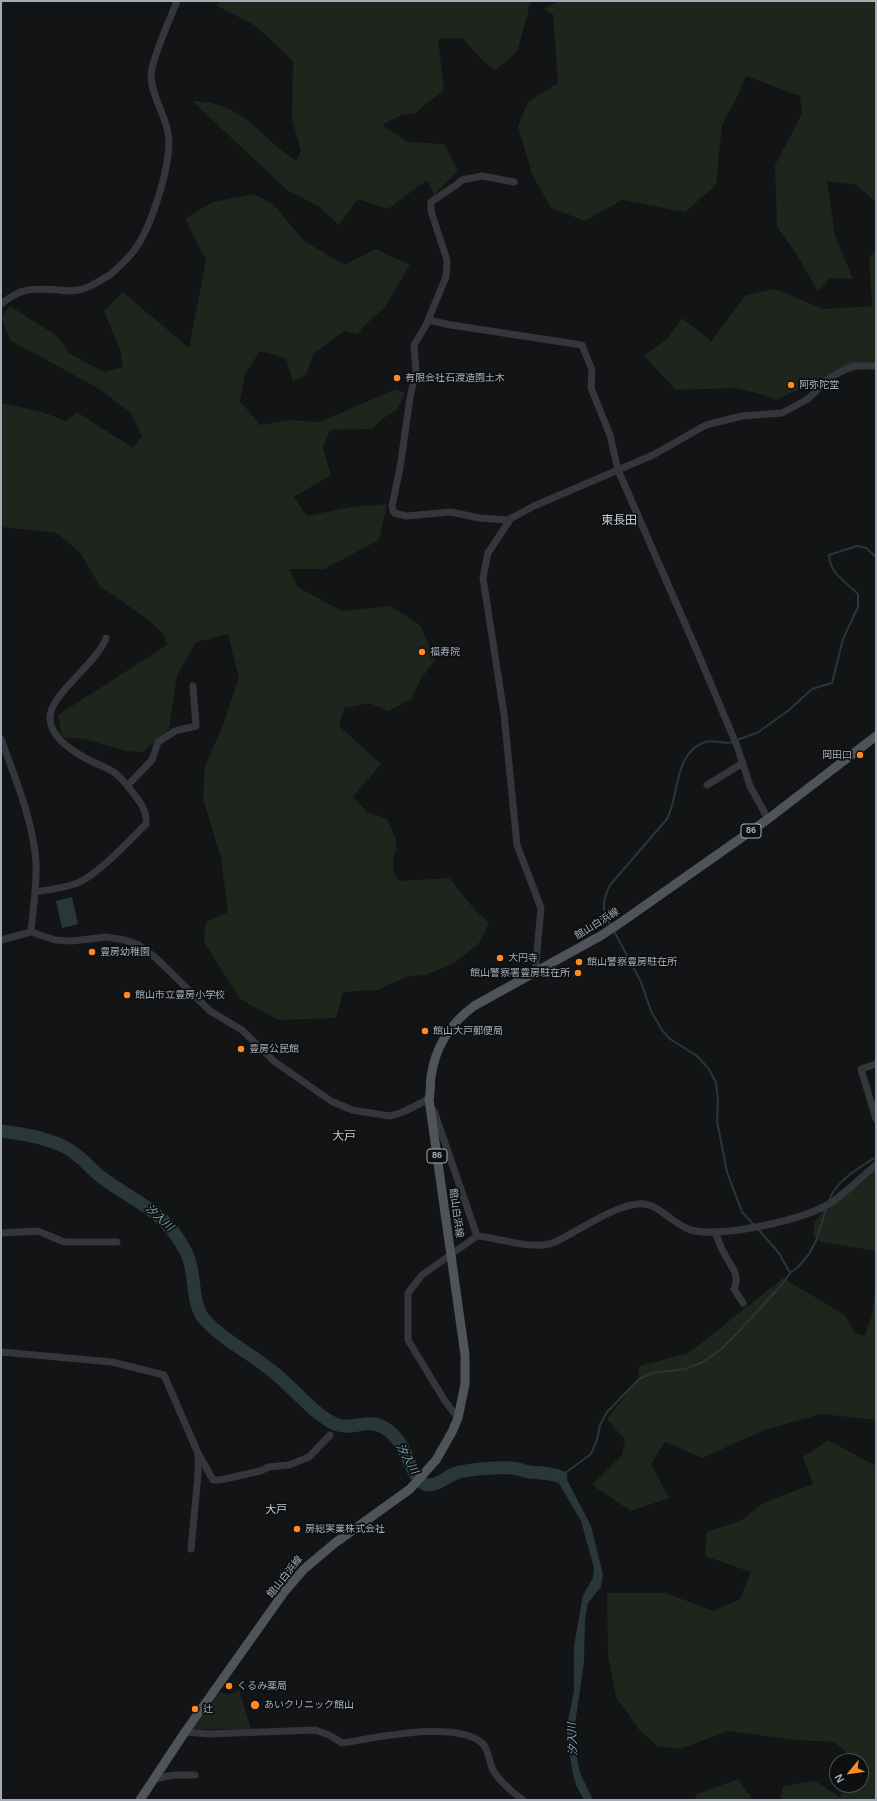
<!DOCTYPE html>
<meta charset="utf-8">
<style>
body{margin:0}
#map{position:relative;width:877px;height:1801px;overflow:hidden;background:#131415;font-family:Helvetica,sans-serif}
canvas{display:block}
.frame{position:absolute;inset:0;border:2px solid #a4adb7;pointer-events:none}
.north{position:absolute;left:829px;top:1753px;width:40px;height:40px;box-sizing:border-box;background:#0e0f10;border:1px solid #4a4e53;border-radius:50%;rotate:241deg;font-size:11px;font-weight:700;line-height:16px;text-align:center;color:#a4adb7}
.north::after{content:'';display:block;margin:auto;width:14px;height:18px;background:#ff8922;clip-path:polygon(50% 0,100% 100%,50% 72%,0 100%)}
</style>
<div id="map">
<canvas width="877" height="1801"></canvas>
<div class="frame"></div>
<div class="north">N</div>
</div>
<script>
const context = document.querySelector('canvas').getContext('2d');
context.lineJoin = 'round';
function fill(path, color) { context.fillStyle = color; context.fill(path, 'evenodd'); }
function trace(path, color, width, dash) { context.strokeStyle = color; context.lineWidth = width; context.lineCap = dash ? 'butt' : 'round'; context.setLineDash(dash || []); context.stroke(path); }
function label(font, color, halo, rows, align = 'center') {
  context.font = font + ' Helvetica,"Noto Sans JP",sans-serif'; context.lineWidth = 3.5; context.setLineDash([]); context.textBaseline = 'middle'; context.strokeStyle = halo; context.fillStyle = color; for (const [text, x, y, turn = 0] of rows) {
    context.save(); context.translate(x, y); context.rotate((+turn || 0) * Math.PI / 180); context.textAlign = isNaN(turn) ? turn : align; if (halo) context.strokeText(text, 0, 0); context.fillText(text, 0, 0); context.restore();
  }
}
fill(new Path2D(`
 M220,1H531L517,52L496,70L485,63L462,38L438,39L444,90L414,114H403L382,125L408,142L444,144L458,171L434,195L427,180L388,209L358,199L339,225L318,206L287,190L192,101C242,101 260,137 296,161L301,151L292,120L293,61L256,26L217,6Z
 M558,1H876V202L856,185L827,181L835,236L853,279L830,278L818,292L797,255L777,227L775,165L802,114L800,96L746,76L740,91L722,125L716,185L685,212L622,200L585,221L551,208L532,174L518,126L528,102L558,83L553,14L544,9Z
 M254,194L274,205L303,240L344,265L376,249L410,265L384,308L363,327L358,334L344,331L313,354L306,375L293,382L286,358L260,351L245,374L240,401L260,425L289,420L320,422L396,389L405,393L397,409L381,420L372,429L330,430L323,447L331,475L294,497L307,516L350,507L387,504L379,540L324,569H289L298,587L342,611L391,606L421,626L435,660L421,679L411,699L389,711L369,703L344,708L339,726L381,764L353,797L367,812L387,819L396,839V850L393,858V872L399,881L449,878L474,909L489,923L480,942L460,959L446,967L425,975L406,977L378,990L343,992L336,1018L278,1020L240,999L204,942L206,922L228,912L221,858L203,799L205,766L223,725L239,678L228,634L196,642L177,676L169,729L143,752L126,751L84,739L62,737L58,715L167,645L164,635L150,621L100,586L81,554L57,533L1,527V403L42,412L66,421L77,412L133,448L142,436L131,413L101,390L10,340L1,317L10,306L57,336L69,353L104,372L123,367L120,350L104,311L123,292L189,348L206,260L185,219L212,202Z
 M876,254V359L873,364L791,393L778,400L757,393L735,388L676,390L644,356L668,338L682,318L711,341L746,295L775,289L823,309L872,306L869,256Z
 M876,1170V1251L822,1242L813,1236L815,1221L839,1191Z
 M783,1278L845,1315L854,1333L865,1336L872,1315L876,1283V1420L821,1414L765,1430L702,1458L665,1442L651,1464L669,1498L631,1511L592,1485L622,1455L625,1440L607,1419L639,1378V1366L689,1353Z
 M828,1440L876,1466V1800H780L783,1786L815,1781L840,1797L848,1785H861V1775L864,1772L861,1767V1761H856L834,1742L795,1740L728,1731L680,1749L657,1746L640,1731L616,1697L608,1655L607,1593H666L713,1611L740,1599L751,1572L705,1556L707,1532L740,1521L765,1502L813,1484L803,1457Z
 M239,1690L251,1729H193L220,1692L229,1694Z
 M738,1779L753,1800H694L697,1794Z`), '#1e251d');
fill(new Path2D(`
 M72,897L78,924L62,928L56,901Z
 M550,1473L565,1476L591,1526L603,1574L601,1587L588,1603L585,1620L584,1662L574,1731V1743L580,1773L593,1800H584L576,1785L573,1774L567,1740V1726L574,1691V1646L583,1595L593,1578L594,1568L581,1521L557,1480L544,1474Z`), '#29363a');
trace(new Path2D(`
 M737,740L757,733L789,710L812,689L832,683L843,639L858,607V594C846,582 830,574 829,555L857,546L866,548L876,557
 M611,926C601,908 602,902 610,885L667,819C680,794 673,754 705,742C714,739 724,745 733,742
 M614,931L641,982L651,1011L662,1030L670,1039L697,1056L709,1069L716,1083L718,1101L717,1121L727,1172L742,1212L755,1226
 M829,1201C835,1181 859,1168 876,1157
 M758,1229L779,1253L790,1273
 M561,1476L591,1454L597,1440L600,1425L607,1412L639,1379L653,1373L685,1369L701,1363L720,1350L737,1333L780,1287L790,1273L798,1267L809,1254L816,1241L827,1207`), '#29363a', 2);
trace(new Path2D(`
 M1,1131C23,1134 44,1137 65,1147C79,1154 89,1167 101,1177C137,1204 165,1209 187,1254C196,1272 191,1306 205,1320C224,1341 251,1353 272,1371C293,1387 309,1410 333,1423C350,1432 367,1418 383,1427C390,1431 397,1438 401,1445C408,1455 415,1485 429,1485C439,1485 447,1476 456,1473C471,1469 495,1467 511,1468C517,1468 523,1471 529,1472C539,1473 551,1473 561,1477`), '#29363a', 13);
trace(new Path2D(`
 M514,182L482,176L462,180L456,185L431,202V211L447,260L446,277L426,325L414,345L416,370L410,398L400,468L392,506L394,513L406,516L451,512L479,518L508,520L534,506L653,455L706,425L742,416L782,413L808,399L827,380L840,372L853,366H876
 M1,304C24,286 33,289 60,290C66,291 73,291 79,290C90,288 101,280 111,274C120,266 129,258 136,248C152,224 173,161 168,133C165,114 151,95 151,75C151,60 171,17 177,1
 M428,320L451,325L582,345L592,370L591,388L610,435L618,470L697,651L737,746L750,786L768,819
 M511,518L488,553L483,578L504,714L517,845L541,908L535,973
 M1,739C15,778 33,820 36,862C37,886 33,909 31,932
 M128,785L152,760L158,742L175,731L196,726L193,686
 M707,785L743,763
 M35,892C48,890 63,888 75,884C96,877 130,840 146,824C147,815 144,808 139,801C132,791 125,781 115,773C108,768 99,765 91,761C75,753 51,739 50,719C48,695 98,663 106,638
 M1,940L31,932L55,940L72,941L106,937L125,940L139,945L156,958L210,1011L242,1030L275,1062L331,1101L352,1110L390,1116L403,1112L429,1099L430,1102
 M876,1064L861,1069L876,1119
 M434,1111L477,1236
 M715,1232C718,1239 720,1246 724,1253C730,1266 741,1274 734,1289L743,1303
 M1,1233L38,1231L64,1242H117
 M1,1352L112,1362L164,1375L198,1453V1475L191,1549
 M458,1418L445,1401L408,1340V1293L422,1275L477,1236C498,1238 529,1249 549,1244C558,1242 566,1236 574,1232C592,1222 617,1206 638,1204C658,1201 672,1225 691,1230C721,1238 806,1220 832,1202C847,1192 861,1177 876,1165
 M198,1453L213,1480H220L260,1471L269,1467L289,1465L309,1457L330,1435
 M185,1732L209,1734L315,1730L329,1735L342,1743C375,1738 458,1719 483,1744C489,1751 489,1762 493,1770C500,1782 512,1792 523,1800
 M153,1779L174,1775H195`), '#34363b', 7);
trace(new Path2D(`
 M140,1800L185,1732L285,1591L304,1569L335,1543L410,1489L436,1460L452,1432L458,1418L465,1384V1355L429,1099C431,1091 430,1084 431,1077C435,1047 451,1023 474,1006L602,935L623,921L768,819L876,736`), '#50545a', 9);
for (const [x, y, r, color] of [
 [397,378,4,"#ff8922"],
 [791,385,4,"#ff8922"],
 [422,652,4,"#ff8922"],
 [860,755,4,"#ff8922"],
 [92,952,4,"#ff8922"],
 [500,958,4,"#ff8922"],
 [579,962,4,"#ff8922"],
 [578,973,4,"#ff8922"],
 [127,995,4,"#ff8922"],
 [425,1031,4,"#ff8922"],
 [241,1049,4,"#ff8922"],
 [297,1529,4,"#ff8922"],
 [229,1686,4,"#ff8922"],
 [255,1705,5,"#ff8922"],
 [195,1709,4,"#ff8922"]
]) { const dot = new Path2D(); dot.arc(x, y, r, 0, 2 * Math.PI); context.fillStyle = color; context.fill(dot); trace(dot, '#0e0f10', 1.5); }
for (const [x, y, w] of [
 [751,831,20],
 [437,1156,20]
]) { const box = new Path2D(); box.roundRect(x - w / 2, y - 7, w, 14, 3); context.fillStyle = '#0e0f10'; context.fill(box); trace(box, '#a4adb7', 1); }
label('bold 9px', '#a4adb7', null, [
 ["86",751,831],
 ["86",437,1156]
]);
label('10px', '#a4adb7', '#0e0f10', [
 ["有限会社石渡造園土木",405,378],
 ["阿弥陀堂",799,385],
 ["福寿院",430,652],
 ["岡田口",852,755,"right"],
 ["豊房幼稚園",100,952],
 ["大円寺",508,958],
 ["館山警察豊房駐在所",587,962],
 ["館山警察署豊房駐在所",570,973,"right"],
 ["館山市立豊房小学校",135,995],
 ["館山大戸郵便局",433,1031],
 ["豊房公民館",249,1049],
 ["房総実業株式会社",305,1529],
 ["くるみ薬局",237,1686],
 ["あいクリニック館山",264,1705],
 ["辻",203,1709]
], 'left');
label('10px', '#a4adb7', '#0e0f10', [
 ["館山白浜線",597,924,-32],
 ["館山白浜線",456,1213,82],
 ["館山白浜線",285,1577,-51]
]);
label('italic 11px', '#78a4b5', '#0e0f10', [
 ["汐入川",159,1218,42],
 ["汐入川",407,1459,60],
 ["汐入川",573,1739,-92]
]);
label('11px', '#c5cbd2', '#0e0f10', [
 ["大戸",276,1510]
]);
label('12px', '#c5cbd2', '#0e0f10', [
 ["東長田",619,521],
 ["大戸",344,1137]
]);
</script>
